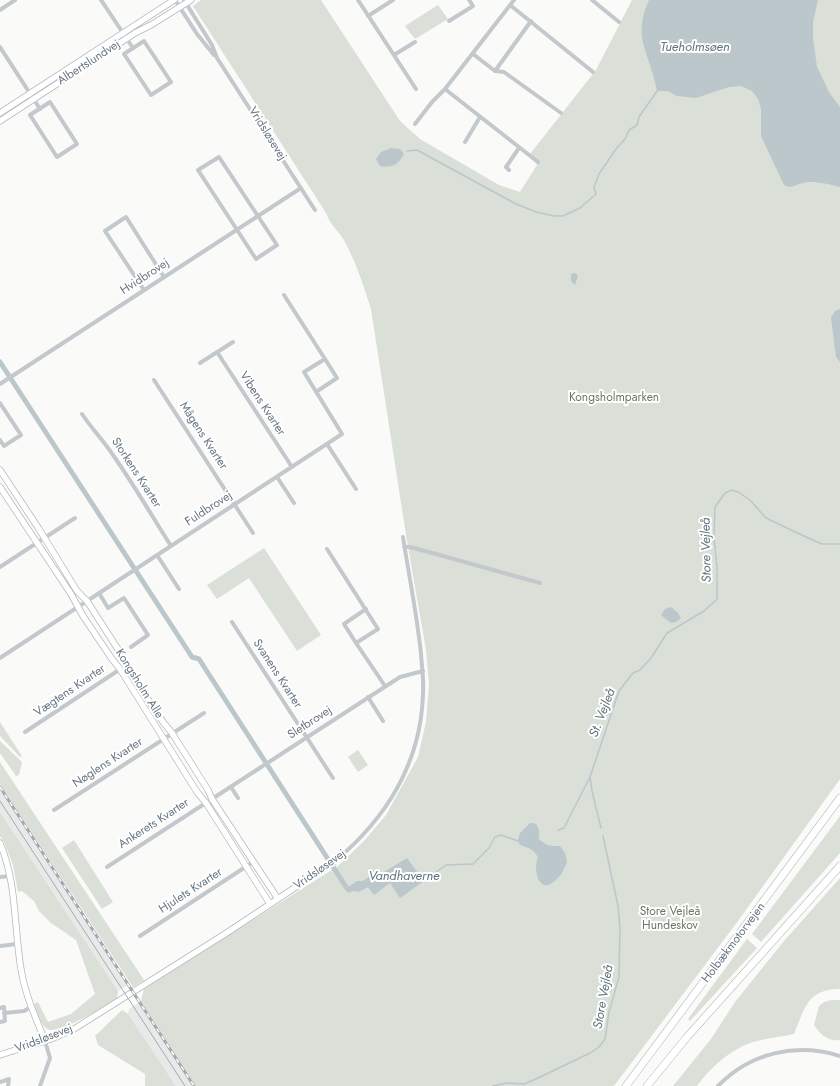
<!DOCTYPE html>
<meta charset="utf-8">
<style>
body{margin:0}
canvas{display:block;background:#fafaf8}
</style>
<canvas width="840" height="1086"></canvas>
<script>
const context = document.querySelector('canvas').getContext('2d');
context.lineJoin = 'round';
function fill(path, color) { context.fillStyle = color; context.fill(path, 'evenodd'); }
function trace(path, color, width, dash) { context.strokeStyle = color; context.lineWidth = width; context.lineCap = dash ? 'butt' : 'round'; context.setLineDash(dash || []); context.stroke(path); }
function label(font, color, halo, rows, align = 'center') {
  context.font = font + ' Jost,sans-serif'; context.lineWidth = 4; context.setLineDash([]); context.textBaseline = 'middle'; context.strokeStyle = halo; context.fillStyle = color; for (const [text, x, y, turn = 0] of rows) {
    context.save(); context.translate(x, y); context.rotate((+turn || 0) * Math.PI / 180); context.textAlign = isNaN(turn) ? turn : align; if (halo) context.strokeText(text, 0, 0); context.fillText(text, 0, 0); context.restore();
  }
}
fill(new Path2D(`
 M0,784L129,984L118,991L0,812Z
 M141,1001L196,1086H176L128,1014L129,1009Z`), '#e8e9e9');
fill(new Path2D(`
 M201,0H321L400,121L420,139L499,185L520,192L537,165L530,154L596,70L632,0H840V779L738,921L614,1086H196L141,1001L144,989L338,866L364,841L386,815L418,757L426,722L429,684L426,650L406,535L371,309C364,287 357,265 346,244C340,231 331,227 326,213L193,6Z
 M438,5L448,19L415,39L405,26Z
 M264,548L321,635L297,651L249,578L217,599L207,585Z
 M0,722L22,756L20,757L0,736Z
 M0,741L22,762L19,775L16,776L0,753Z
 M358,750L368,765L358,772L348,757Z
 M0,762L144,980L133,987L0,784Z
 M0,812L118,991L117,998C106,1005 58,1036 47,1029C40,1024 37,1011 34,1004L38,1002L48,1022L71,1014L95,994L76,940L51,923L39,911L34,901L22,891L18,892L13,865L4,842L0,836Z
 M840,816V853L761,942L752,934Z
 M74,840L113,902L102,909L62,848Z
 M840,878V989C807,989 805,1008 794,1034C781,1037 766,1038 753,1042C731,1049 711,1067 697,1086H673L711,1039L735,1002L784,941Z
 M747,939L757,948L690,1021L688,1019Z
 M832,1000H840V1040C828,1042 820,1034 814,1025L819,1006L824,1002Z
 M122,1010L128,1014L176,1086H145V1074L98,1045L95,1036Z`), '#dadfd7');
fill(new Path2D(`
 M649,0H818L813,22V38L817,67L829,92L840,107V187C829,184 820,182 808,182C799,182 793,190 784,185L761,136V109L758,99L752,91L741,86L729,87L696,98L677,96L668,91H657C651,55 631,38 649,0Z
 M391,148L400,149L404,154C398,165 392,168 380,166L376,159L381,152Z
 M575,273L578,276L575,285L571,281V274Z
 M840,309V362L836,357L831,318L835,311Z
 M671,607L678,613L681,618L676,622L671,623L661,615L665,609Z
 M530,823H533L537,825L539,831V839C546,846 551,846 560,846L565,853L567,862C564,870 560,878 552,883C538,893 533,867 538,858C534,848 528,848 520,845L518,841L520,833Z
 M407,858L424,881L400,898L390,883L374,895L368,887L359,892L353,891L348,893L345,889L357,881H363L376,872H384Z`), '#bbc7cb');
trace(new Path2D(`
 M407,151L417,150L516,204L536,212L554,216H563L580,208L596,194L594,187L599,174L616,149L625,139L629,130L637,125L639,117L657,91
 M601,828L592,791L590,777L619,691L633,673L640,670L651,658L667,633L704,611L717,599V568L714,538L715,507L725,493L732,490L738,492L750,500L766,518L806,537L822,544H840
 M558,830L564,828L590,777
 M424,881L446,865L473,864L489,848L495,837L501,835L518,841L519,840
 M493,1086L507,1083L524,1084L536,1079L590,1053L599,1047L605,1039L609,1012L619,977L620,928L618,906L603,836`), '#bbc7cb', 1.5);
trace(new Path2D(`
 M0,362L192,657L199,659L346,887`), '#bbc7cb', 5);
const secondary = new Path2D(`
 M0,113L174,0
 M0,121L135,33L151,25L191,0
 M0,470L39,529L77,591L87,601L121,654L126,666L163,722L172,733L208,790L212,799L278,899
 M0,487L71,594L83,616L112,659L120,669L197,792L206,803L270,904
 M0,843C17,883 14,928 21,969C25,995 36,1018 45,1041
 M0,1055L51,1039L74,1029L228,932L335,861`);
const highway = new Path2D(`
 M626,1086L840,798
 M647,1086L687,1037L840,866`);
trace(secondary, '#b3babf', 7);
trace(highway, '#b4b9bd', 8);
trace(new Path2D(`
 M101,0L133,48
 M175,0L197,34L214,55
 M184,0L212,45L217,58L315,210
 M358,0L416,89
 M592,0L619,22
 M510,5L593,72
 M0,10L15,0
 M368,16L393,0
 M449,21L473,6L469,0
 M144,41L171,82L151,95L124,54Z
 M0,47L40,109
 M473,54L495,71L504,72L561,113
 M394,55L415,42
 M495,71L531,21
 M445,89L514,0
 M50,102L77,144L57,157L30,115Z
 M415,124L432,102L445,89L538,162
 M465,142L480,117
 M219,157L277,245L256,259L198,170Z
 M509,170L506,167L519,148
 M144,290L105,231L126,217L164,277
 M217,352L292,467
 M200,363L233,342
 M154,380L253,533
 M0,384L301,188
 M316,392L337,378L325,359
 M0,403L21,435L4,446L0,440
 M82,414C92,429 103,440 113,455C134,485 152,516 171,546
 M327,444L356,489
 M277,477L294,503
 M404,547H410L436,554L540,583
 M327,549L378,629L356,643L385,686
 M157,555L179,589
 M0,567L75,518
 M99,593L108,608L124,598L148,635L131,647
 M232,622L333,778
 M356,643L344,624L366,609
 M0,658L342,434L304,372L325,359L284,295
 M368,697L383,721
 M25,732L122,668
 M231,787L238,798
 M54,810L204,713
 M335,861C387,818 421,762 423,694C424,681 422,668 421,654C417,615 409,576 403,537
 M107,867L400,677L423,671
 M0,877L10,876
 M140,936L253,862
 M0,946L17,944
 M0,1008L4,1007L5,1021L0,1022
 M4,1013L24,1011L31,1007
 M0,1082L9,1079L8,1086
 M40,1086L50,1058L45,1041
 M718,1086C750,1053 796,1042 840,1056`), '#c3c8cc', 4);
trace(secondary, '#fff', 5.5);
trace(highway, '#fff', 7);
trace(new Path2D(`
 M0,801L185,1086`), '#a2aab0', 1);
const rail = new Path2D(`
 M0,787L194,1086`);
trace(rail, '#a2aab0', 3);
trace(rail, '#fff', 1.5, [4.5]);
label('12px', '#657683', '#fff', [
 ["Albertslundvej",89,63,-33],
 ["Vridsløsevej",267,134,58],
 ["Hvidbrovej",145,277,-33],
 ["Vibens Kvarter",262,404,57],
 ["Mågens Kvarter",203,436,57],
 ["Storkens Kvarter",136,473,57],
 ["Fuldbrovej",209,509,-33],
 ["Svanens Kvarter",277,674,57],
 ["Kongsholm Alle",139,684,58],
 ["Vægtens Kvarter",70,691,-34],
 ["Sletbrovej",310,723,-33],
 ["Nøglens Kvarter",108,763,-33],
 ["Ankerets Kvarter",154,824,-33],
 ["Vridsløsevej",320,870,-35],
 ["Hjulets Kvarter",191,891,-33],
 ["Holbækmotorvejen",734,943,-53],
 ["Vridsløsevej",44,1039,-21]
]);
label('12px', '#687a64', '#fff', [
 ["Kongsholmparken",614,398],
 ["Store Vejleå",670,912],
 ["Hundeskov",670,926]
]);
label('italic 13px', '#60757c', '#fff', [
 ["Tueholmsøen",695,48],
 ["Store Vejleå",707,550,-91],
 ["St. Vejleå",603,713,-69],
 ["Vandhaverne",404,877],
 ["Store Vejleå",604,997,-80]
]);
</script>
